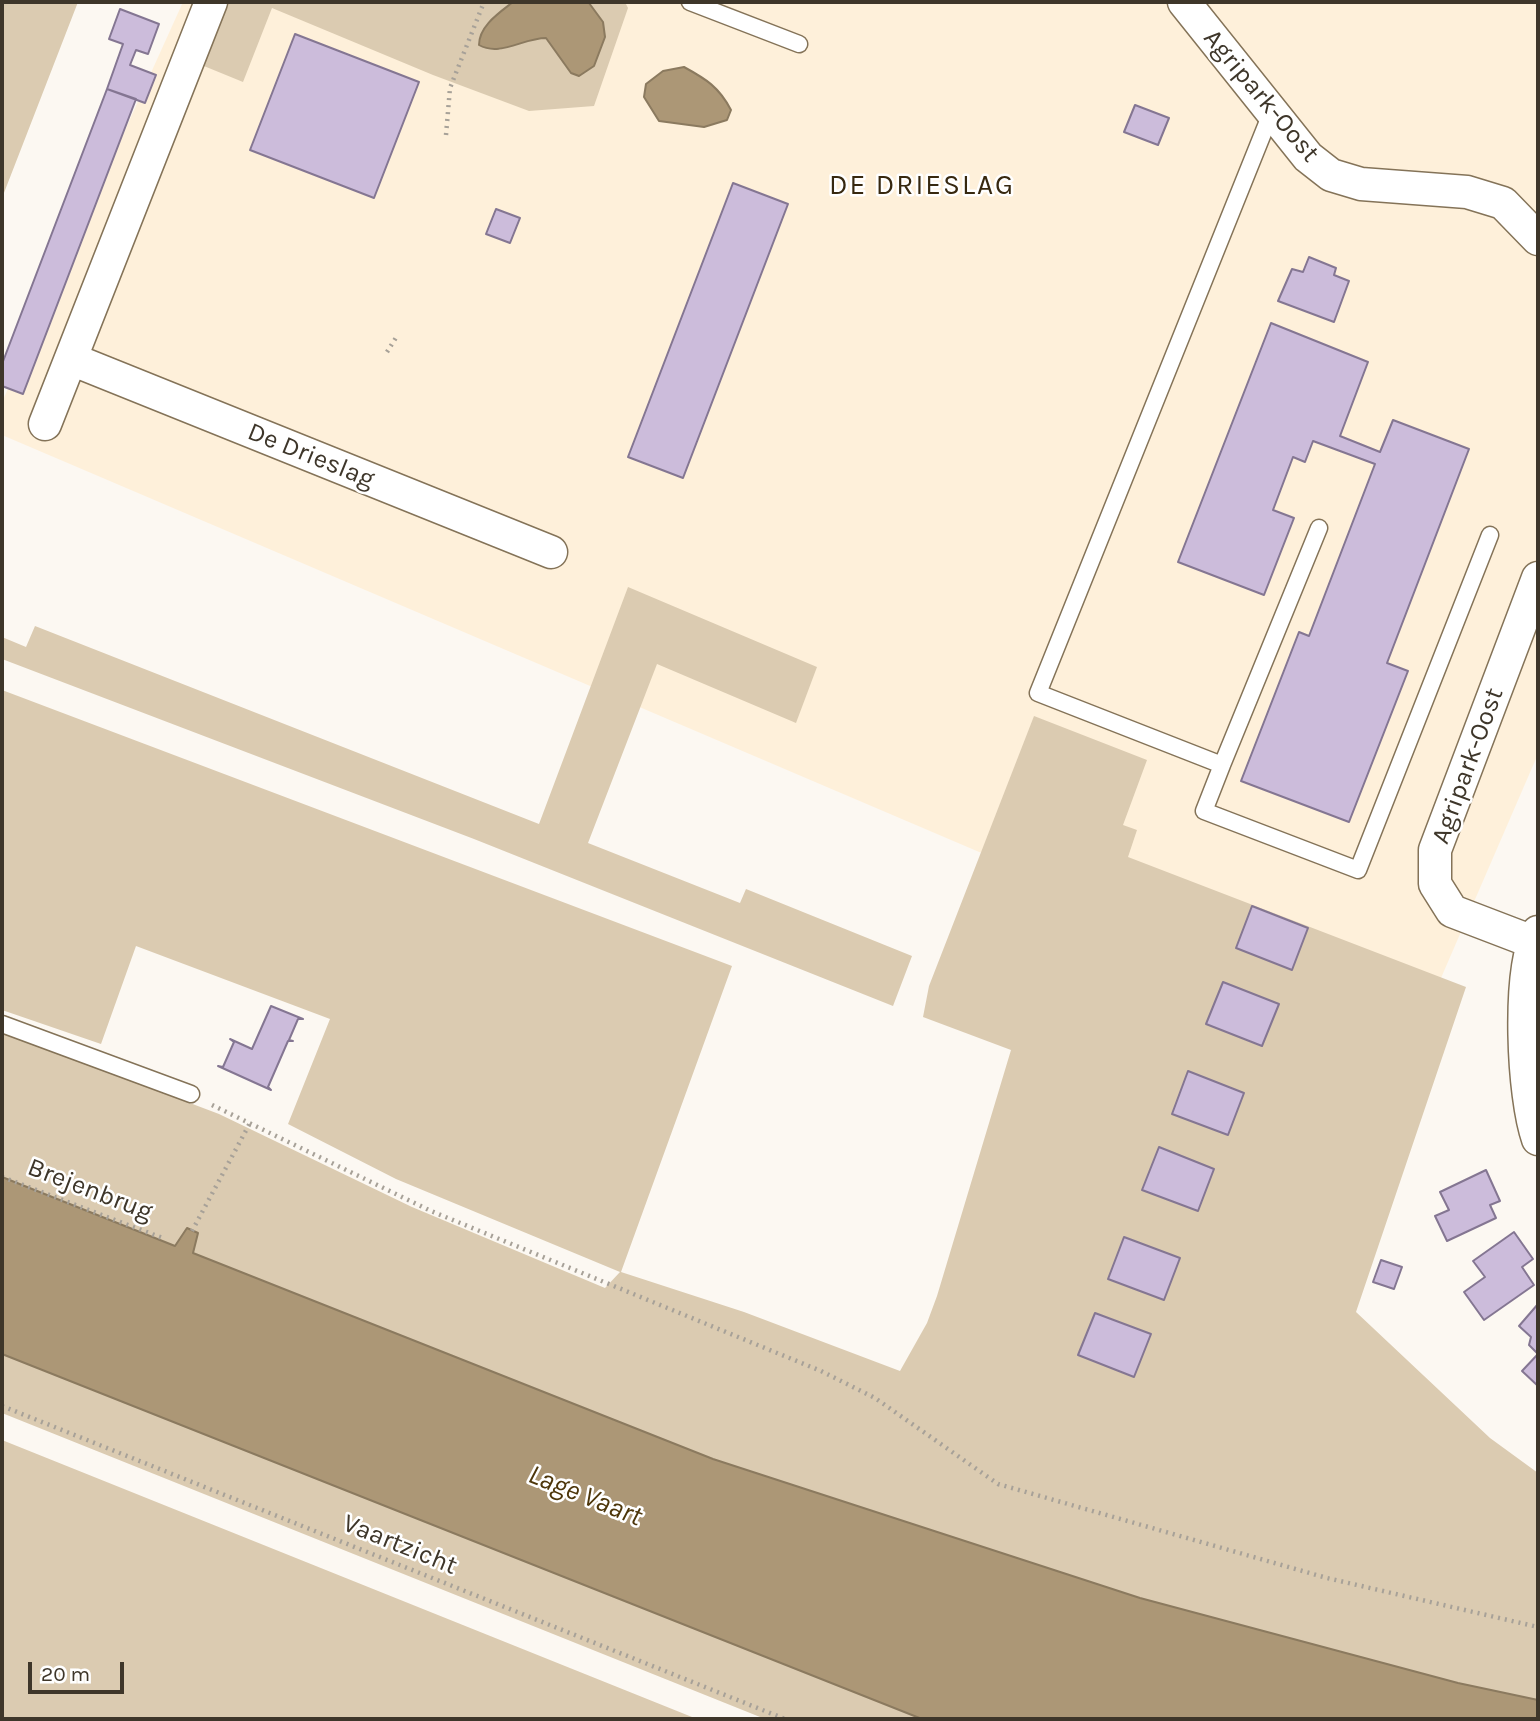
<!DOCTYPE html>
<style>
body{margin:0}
#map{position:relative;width:1540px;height:1721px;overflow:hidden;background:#fcf8f2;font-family:Karla,sans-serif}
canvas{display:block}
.frame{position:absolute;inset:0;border:4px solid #3e362a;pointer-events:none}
.scale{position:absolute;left:28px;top:1662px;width:96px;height:32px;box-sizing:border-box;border:4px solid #3e362a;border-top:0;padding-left:9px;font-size:21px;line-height:24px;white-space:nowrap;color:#3e362a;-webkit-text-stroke:5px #fff;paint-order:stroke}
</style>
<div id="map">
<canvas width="1540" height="1721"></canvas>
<div class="frame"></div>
<div class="scale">20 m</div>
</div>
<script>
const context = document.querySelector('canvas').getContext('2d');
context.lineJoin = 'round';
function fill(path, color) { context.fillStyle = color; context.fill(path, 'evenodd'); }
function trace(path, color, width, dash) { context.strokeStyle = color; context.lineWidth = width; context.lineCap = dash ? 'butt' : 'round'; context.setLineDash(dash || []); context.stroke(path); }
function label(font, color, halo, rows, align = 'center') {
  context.font = font + ' Karla,sans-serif'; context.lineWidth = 5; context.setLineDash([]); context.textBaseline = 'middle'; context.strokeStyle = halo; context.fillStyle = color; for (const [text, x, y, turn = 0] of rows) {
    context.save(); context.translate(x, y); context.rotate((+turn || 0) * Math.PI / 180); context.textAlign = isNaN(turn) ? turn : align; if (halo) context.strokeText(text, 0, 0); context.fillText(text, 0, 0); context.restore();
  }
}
fill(new Path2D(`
 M183,2H1538V754L1415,1038L2,435V402Z`), '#fef0da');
fill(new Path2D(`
 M2,2H78L2,198Z
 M222,2H513L487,25L499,50L530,38H546L571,73L579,76L594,66L587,2H625L628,8L594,106L529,111L433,75L272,8L243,82L199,64Z
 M628,587L817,667L796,723L657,664L588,843L740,903L746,889L912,956L893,1006L474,839L2,659V637L26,647L35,626L539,824Z
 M2,690L732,966L621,1272L744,1312L900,1371L927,1323L937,1296L1011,1050L923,1017L929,986L1034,716L1147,760L1123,825L1137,830L1128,857L1466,987L1356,1312L1490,1438L1538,1473V1700L1458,1683L1140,1598L713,1459L193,1253L198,1233L187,1229L175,1246L2,1177V1032L219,1114L412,1207L605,1288L620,1272L396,1179L288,1124L330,1019L136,946L101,1044L2,1010Z
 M2,1354L922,1719H765L2,1413Z
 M2,1440L697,1719H2Z`), '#dbcbb1');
const water = new Path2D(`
 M513,2L589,3L603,22L605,37L594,66L579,76L571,73L546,38C523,38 500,57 479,45C479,26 499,13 513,2Z
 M684,67C706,79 719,87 731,110L727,120L704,127L659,121L644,97L646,84L663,71Z
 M2,1177L175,1246L187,1228L198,1233L193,1253L713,1459L1140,1598L1458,1683L1538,1700V1719H922L2,1354Z`);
fill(water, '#ac9776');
trace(water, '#8b7a5f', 2);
const building = new Path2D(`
 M120,9L159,24L148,54L136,50L130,65L156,75L145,103L107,89L123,44L109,39Z
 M295,34L419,82L374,198L250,150Z
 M107,89L136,99L23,394L2,386V364Z
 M1135,105L1169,118L1158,145L1124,132Z
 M733,183L788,204L683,478L628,457Z
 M496,209L520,218L510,243L486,234Z
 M1309,257L1336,268L1334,275L1349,281L1334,322L1278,301L1292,269L1303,272Z
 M1271,323L1368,362L1340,436L1380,452L1393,420L1469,449L1387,663L1408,671L1349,822L1241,781L1299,632L1309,636L1375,464L1313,441L1305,462L1293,457L1273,510L1294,518L1264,595L1178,562Z
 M1252,906L1308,928L1292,970L1236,948Z
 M1223,982L1279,1004L1262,1046L1206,1024Z
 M271,1006L303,1019H298L289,1040L293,1041H288L268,1087L271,1090L218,1066L223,1067L234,1042L230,1039L252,1049Z
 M1188,1071L1244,1093L1228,1135L1172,1114Z
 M1159,1147L1214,1169L1198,1211L1142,1190Z
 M1486,1170L1500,1201L1490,1205L1496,1218L1447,1241L1435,1216L1449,1210L1440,1192Z
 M1514,1232L1533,1259L1522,1267L1534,1285L1484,1320L1464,1292L1485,1277L1473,1261Z
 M1124,1237L1180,1258L1164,1300L1108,1279Z
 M1381,1260L1402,1267L1394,1289L1373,1282Z
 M1538,1304V1354L1529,1345L1531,1337L1519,1326Z
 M1095,1313L1151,1334L1134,1377L1078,1355Z
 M1538,1354V1386L1522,1371Z`);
fill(building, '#ccbcdb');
trace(building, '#847692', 2);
const lane = new Path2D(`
 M690,2L799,44
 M1272,111L1038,693L1222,765L1319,528
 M1222,765L1204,811L1358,870L1490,535
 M2,1024L191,1094`);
const street = new Path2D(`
 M1184,2L1308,157L1331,175L1361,184L1467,192L1503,203L1538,239
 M71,359L551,552
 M45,424L211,2
 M1538,932C1517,972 1523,1097 1538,1139
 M1533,942L1452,911L1435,884V850L1538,578`);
trace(lane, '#847358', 19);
trace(street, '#847358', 35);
trace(new Path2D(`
 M446,135L450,88L484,2
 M387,352L397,336
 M212,1105L431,1211L821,1371L875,1398L998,1484L1327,1578L1538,1627
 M2,1177L165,1239
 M192,1231L250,1123
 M2,1406L785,1719`), '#a7a198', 4.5, [2, 5]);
trace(lane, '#fff', 16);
trace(street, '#fff', 32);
label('26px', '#3e362a', '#fff', [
 ["Agripark-Oost",1261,96,50],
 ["De Drieslag",311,456,22],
 ["Agripark-Oost",1468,766,-70],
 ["Brejenbrug",90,1190,21],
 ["Vaartzicht",400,1545,22]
]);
context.letterSpacing = '2px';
label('28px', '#37280f', '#fff', [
 ["DE DRIESLAG",922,186]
]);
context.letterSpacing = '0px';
label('italic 28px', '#4d360a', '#fff', [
 ["Lage Vaart",585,1496,22]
]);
</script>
